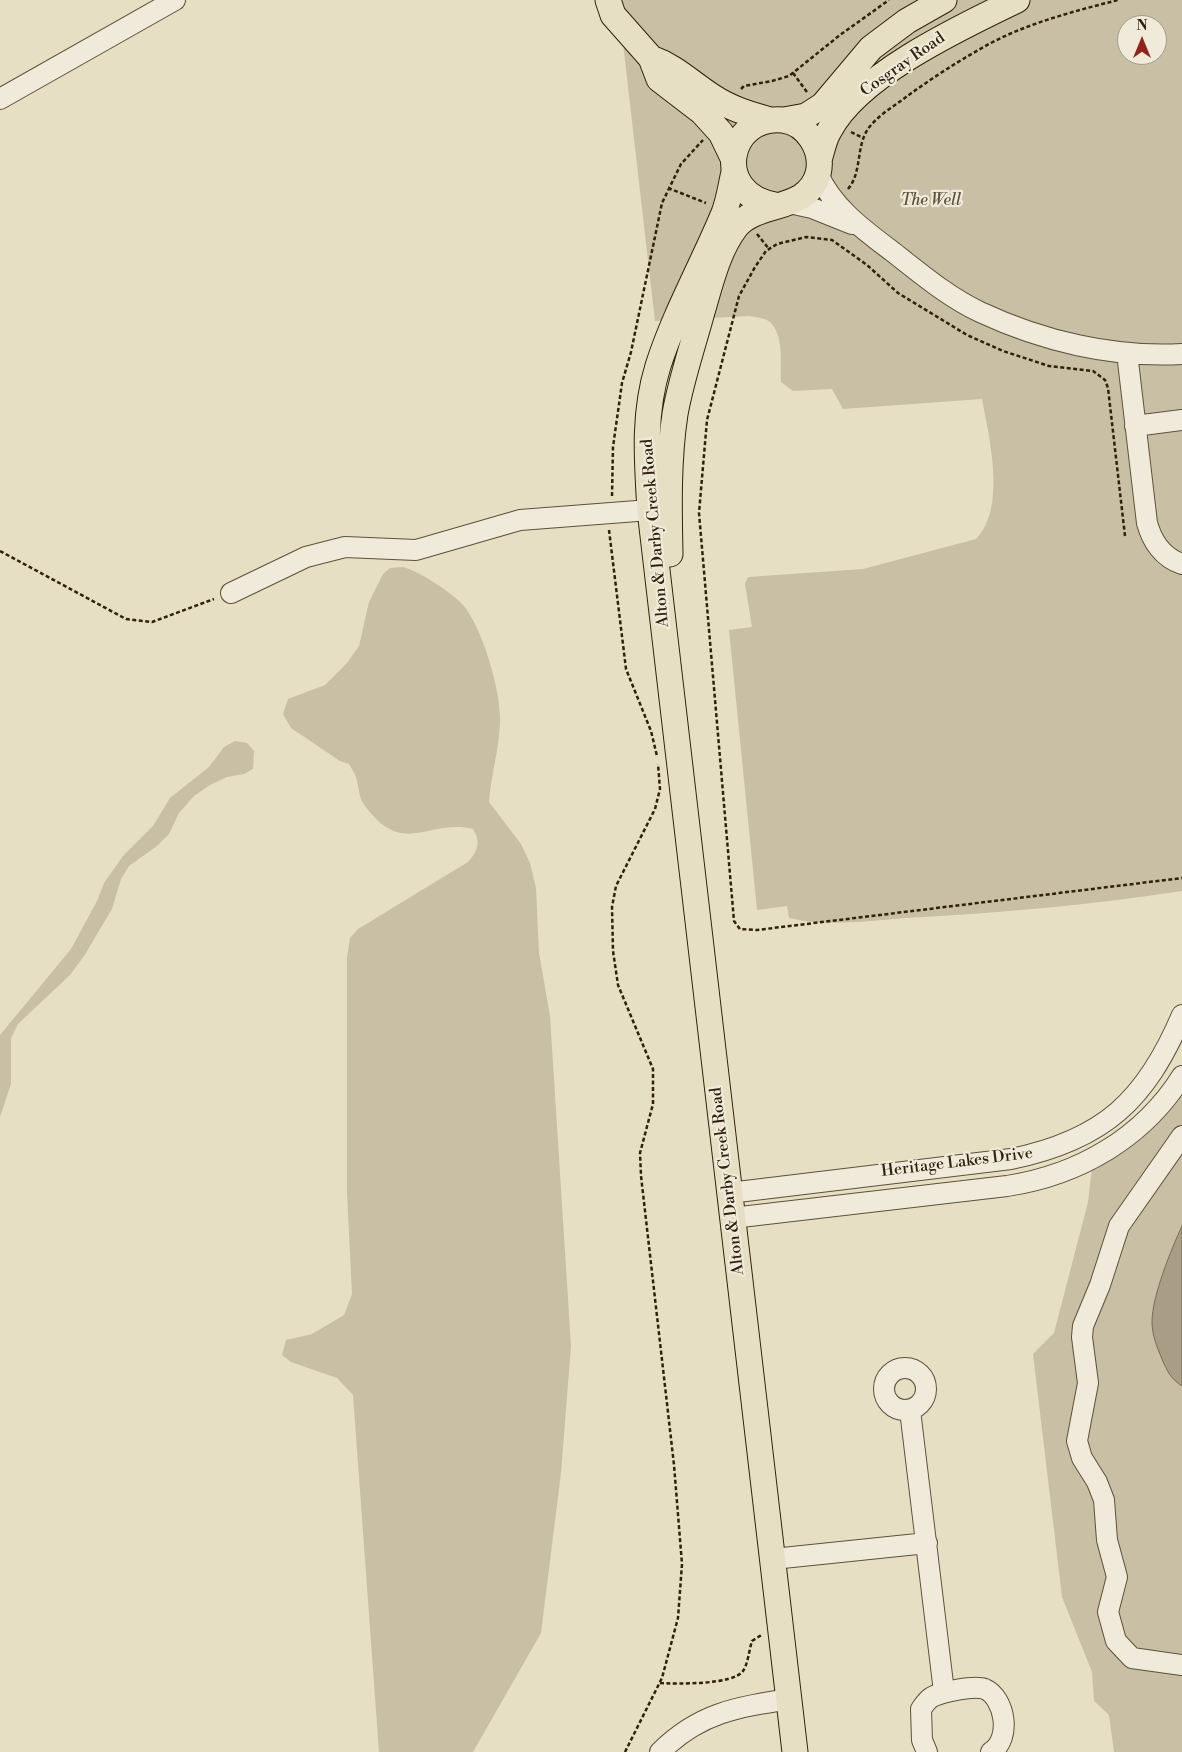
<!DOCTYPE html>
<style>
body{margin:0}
#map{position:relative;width:1182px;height:1752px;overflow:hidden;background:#e7dfc4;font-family:"Libre Bodoni",serif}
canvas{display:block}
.north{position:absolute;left:1117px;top:15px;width:50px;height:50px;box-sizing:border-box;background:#efead9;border:1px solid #a39a87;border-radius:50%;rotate:0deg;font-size:14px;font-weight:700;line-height:20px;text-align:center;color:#30210b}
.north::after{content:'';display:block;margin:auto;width:18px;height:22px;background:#8f2418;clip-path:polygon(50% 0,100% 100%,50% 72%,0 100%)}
</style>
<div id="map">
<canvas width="1182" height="1752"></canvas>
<div class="north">N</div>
</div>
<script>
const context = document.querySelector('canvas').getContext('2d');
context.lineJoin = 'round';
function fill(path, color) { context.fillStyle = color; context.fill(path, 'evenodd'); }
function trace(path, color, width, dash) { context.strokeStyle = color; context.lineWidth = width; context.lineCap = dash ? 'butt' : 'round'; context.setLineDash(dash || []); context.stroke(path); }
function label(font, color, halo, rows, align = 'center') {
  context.font = font + ' "Libre Bodoni",serif'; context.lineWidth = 4.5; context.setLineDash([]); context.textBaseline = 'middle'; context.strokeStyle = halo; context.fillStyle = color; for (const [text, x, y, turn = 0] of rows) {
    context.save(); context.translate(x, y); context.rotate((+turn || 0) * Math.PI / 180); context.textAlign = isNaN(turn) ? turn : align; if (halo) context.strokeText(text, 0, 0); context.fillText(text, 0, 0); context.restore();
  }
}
fill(new Path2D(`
 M618,0H1182V891C1090,905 998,913 906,918C868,921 827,927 789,918L787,906L757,910L729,630L752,627L745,584L748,577L863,569L976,539C1007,508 989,437 982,399L843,409L832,389L793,391L781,382C780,364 784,339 772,324C767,318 756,317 749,316L655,321ZM1127,25H1157V55H1127Z
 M403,567C419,571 451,592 463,605C482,626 502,694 500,723C499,750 491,775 489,802L521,844L530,863L536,888L539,953L550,1016L571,1346L561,1473L541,1633L473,1752H379L353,1395L337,1378L291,1362L282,1355L286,1340L312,1334L344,1315L352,1294L347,1193V958L350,938L358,929L468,862C478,851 481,842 473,829C427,818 403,860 363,803C359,797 359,788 357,781C356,775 352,769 349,764L340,761L291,728L283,714L288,699L325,685L347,663L359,646L369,602L383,574L390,568Z
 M235,741L247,743L254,751L253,769L244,774L227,777L210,785L194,796L179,813L169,834L157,846L129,866L121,879L112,909L84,956L70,975L18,1024L11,1038V1084L0,1117V1035L71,949L97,901L104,883L123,856L153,826L170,798L209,767L224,747Z
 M1182,1076V1752H1114L1109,1715L1094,1701L1092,1672L1062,1597L1033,1354L1054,1333L1088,1202L1093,1159Z`), '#c8bfa5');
const water = new Path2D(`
 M1182,1226V1386C1171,1379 1167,1371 1162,1359C1157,1347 1152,1335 1152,1322C1152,1296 1171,1250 1182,1226Z`);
fill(water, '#a99e85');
trace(water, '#796c54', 1);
const minor = new Path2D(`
 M0,99L175,0
 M818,174C833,208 864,230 893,252C920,273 948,297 980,312C1042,341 1113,358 1182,354
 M789,203L812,208L852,224
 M1127,353L1147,523C1152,541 1163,558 1182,564
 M1135,426L1182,420
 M231,593L306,557L345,547L416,550L520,520L650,510
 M1182,1136L1119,1226L1100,1285L1083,1326L1082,1337L1088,1383L1077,1441L1082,1458L1097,1482L1104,1500L1107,1540L1117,1577L1108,1612L1116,1641L1132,1658L1182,1665
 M729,1193L1011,1159C1104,1140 1146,1100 1182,1015
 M732,1218L1007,1186C1079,1175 1143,1138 1182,1076
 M884 1389a21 21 0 1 1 42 0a21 21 0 1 1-42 0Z
 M910,1410L944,1692
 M773,1559L927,1543
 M660,1752C699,1713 737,1707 790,1699
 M927,1752L922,1740L921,1709C924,1705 927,1700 932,1697C942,1692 974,1685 985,1689C1005,1698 1012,1739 991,1752`);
const major = new Path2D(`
 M608,0L613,15L651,58L659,79L702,112L721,133L733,158
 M651,58C676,67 691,83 713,97C731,109 750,114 770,120
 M784,120L806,116L823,105L871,48L907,21L944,0
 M819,160C822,151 824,139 829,131C858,75 961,27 1017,0
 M734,172C731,185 729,200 724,213C703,264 675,313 658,366C643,414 647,461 650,510L795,1752
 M670,554C669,507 668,461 675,414C681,380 693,345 702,312C710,285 718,250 736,227C758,200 807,213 818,174C824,150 807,123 783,120C727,114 711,194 775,205`);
trace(minor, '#5e5039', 22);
trace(major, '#30210b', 27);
trace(new Path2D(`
 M793,73L807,92
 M741,89L744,86L772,81L789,76L840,35L889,0
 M851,132L863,138
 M668,188L706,203
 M848,189C862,173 856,146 868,129C877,116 893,107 906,97C932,78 960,60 989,44C1028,23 1075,11 1118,0
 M757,234L769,249
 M612,496L613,447L622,383L631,352L662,203L681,164L703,140
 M609,530L626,669L651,731L657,756
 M1125,536L1108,388L1105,380L1093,371L1049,366L1003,351L967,335L898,293L867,265L832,240L806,237L777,244L766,251L755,267L739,296L707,420L699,513L734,921L740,929L757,930L1182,878
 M0,551L126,619L152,622L214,599
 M660,1683C677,1684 733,1685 743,1671C748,1664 749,1650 752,1641L763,1634
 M625,1752L662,1678L678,1618L682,1564L674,1465L641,1176L640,1153L653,1104V1069L618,985L613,951L612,907L616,886L655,809L660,789L658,764`), '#30210b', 2.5, [4, 2.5]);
trace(minor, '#efead9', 20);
trace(major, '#e7dfc4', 25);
label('16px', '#30210b', '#efead9', [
 ["Cosgray Road",903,65,-35],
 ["Alton & Darby Creek Road",656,533,-95],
 ["Heritage Lakes Drive",957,1163,-7],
 ["Alton & Darby Creek Road",728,1181,-97]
]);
label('italic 16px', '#5e5039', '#efead9', [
 ["The Well",931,201]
]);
</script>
